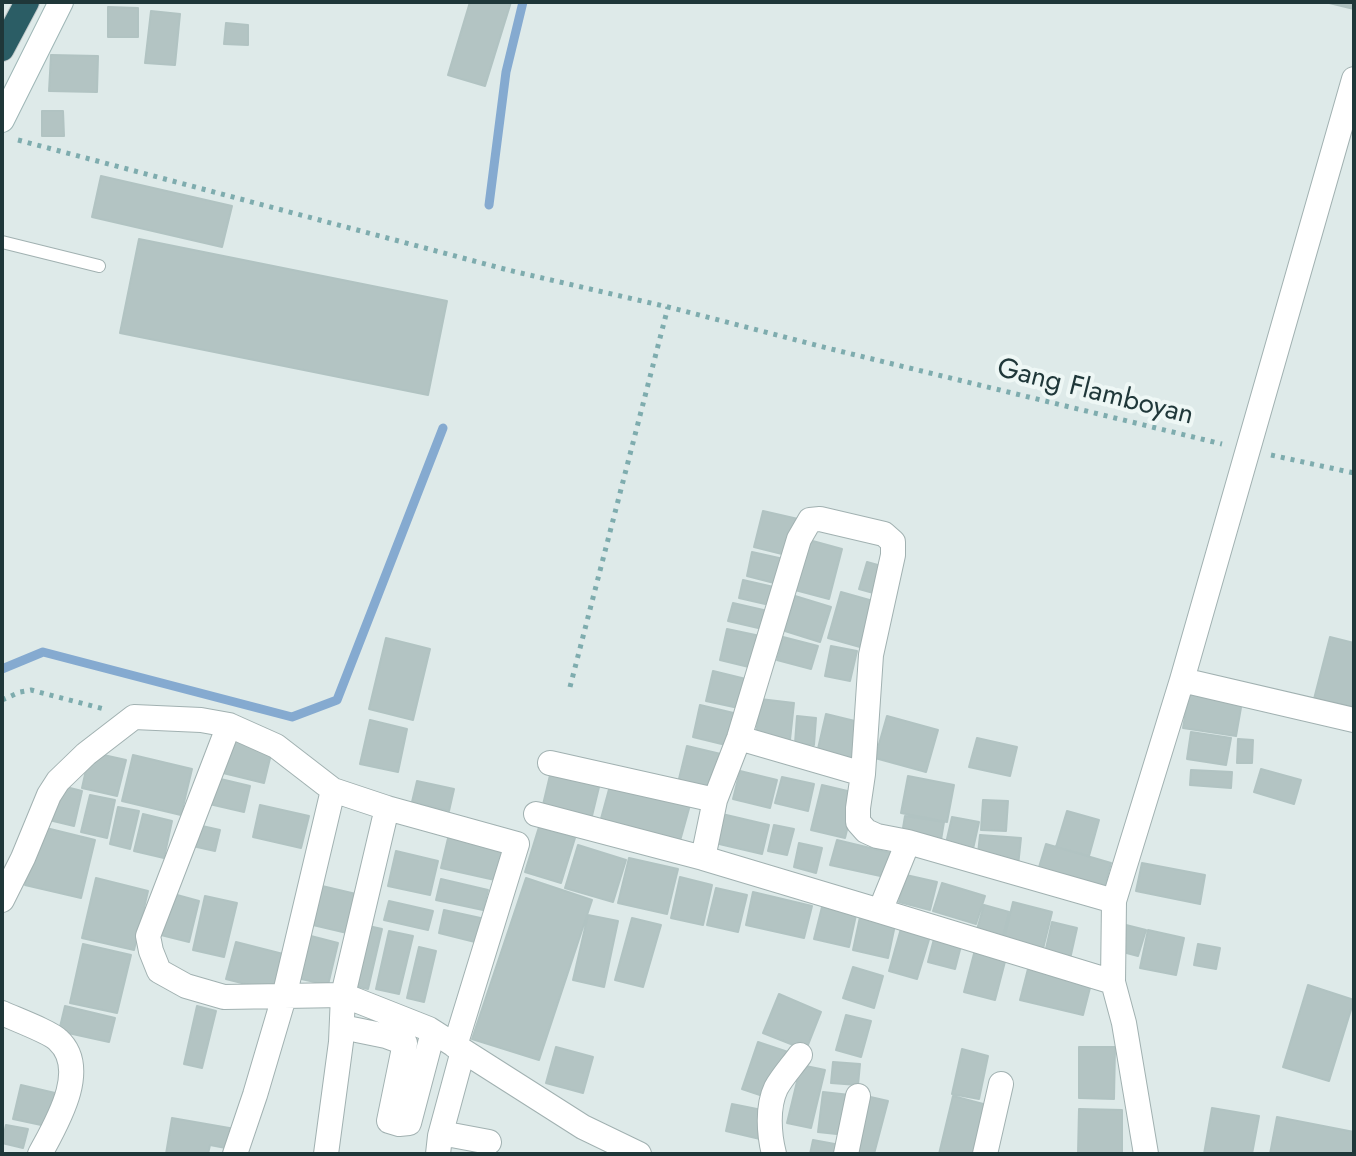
<!DOCTYPE html>
<style>
body{margin:0}
#map{position:relative;width:1356px;height:1156px;overflow:hidden;background:#deeae9;font-family:Jost,sans-serif}
canvas{display:block}
.frame{position:absolute;inset:0;border:4px solid #1f3739;pointer-events:none}
</style>
<div id="map">
<canvas width="1356" height="1156"></canvas>
<div class="frame"></div>
</div>
<script>
const context = document.querySelector('canvas').getContext('2d');
context.lineJoin = 'round';
function trace(path, color, width, dash) { context.strokeStyle = color; context.lineWidth = width; context.lineCap = dash ? 'butt' : 'round'; context.setLineDash(dash || []); context.stroke(path); }
function fill(path, color) { context.fillStyle = color; context.fill(path, 'evenodd'); }
function label(font, color, halo, rows, align = 'center') {
  context.font = font + ' Jost,sans-serif'; context.lineWidth = 8; context.setLineDash([]); context.textBaseline = 'middle'; context.strokeStyle = halo; context.fillStyle = color; for (const [text, x, y, turn = 0] of rows) {
    context.save(); context.translate(x, y); context.rotate((+turn || 0) * Math.PI / 180); context.textAlign = isNaN(turn) ? turn : align; if (halo) context.strokeText(text, 0, 0); context.fillText(text, 0, 0); context.restore();
  }
}
trace(new Path2D(`
 M489,205L506,72L523,2
 M2,669L43,652L292,717L337,700L443,428`), '#85aad0', 9);
const building = new Path2D(`
 M470,2H511L485,86L448,75Z
 M1325,2H1354V9Z
 M108,7L138,8V37H108Z
 M151,11L180,14L175,65L145,63Z
 M226,23L248,25V45L224,44Z
 M51,55L98,56L97,92L49,91Z
 M42,111H63L64,136H42Z
 M101,176L232,206L222,247L92,217Z
 M139,239L447,301L428,395L120,333Z
 M763,511L798,519L790,556L754,547Z
 M809,540L842,549L829,599L795,590Z
 M752,552L788,560L782,585L747,576Z
 M867,562L885,567L877,594L859,589Z
 M743,580L778,588L774,606L739,598Z
 M841,592L873,601L860,647L828,638Z
 M795,596L831,607L820,642L785,631Z
 M733,603L772,612L767,630L728,621Z
 M727,629L765,637L757,669L720,660Z
 M783,637L818,646L811,669L777,660Z
 M1330,637L1354,643V709L1314,699Z
 M386,638L430,649L413,720L369,709Z
 M831,646L857,651L850,681L825,676Z
 M713,671L750,680L743,709L706,701Z
 M1190,688L1243,696L1236,736L1183,728Z
 M760,699L794,703L790,740L756,736Z
 M700,705L742,715L734,747L693,737Z
 M826,714L859,722L851,761L817,753Z
 M797,716L816,718L814,745L795,743Z
 M887,716L938,730L926,772L875,758Z
 M370,720L407,729L398,772L360,764Z
 M1191,732L1231,738L1226,765L1187,759Z
 M228,736L273,746L264,783L219,772Z
 M977,738L1017,747L1010,776L969,767Z
 M1238,739L1253,740L1252,763H1237Z
 M687,746L725,755L716,792L678,783Z
 M90,752L126,760L117,796L82,788Z
 M133,755L192,769L181,815L122,801Z
 M1261,769L1301,780L1294,804L1254,792Z
 M1191,770L1232,772L1231,788L1190,785Z
 M551,771L600,783L591,820L542,809Z
 M740,771L777,780L770,808L733,799Z
 M908,776L954,785L947,822L901,813Z
 M212,777L250,786L244,812L205,803Z
 M782,777L814,784L808,811L775,803Z
 M417,781L454,789L449,811L412,802Z
 M611,782L690,805L678,848L599,826Z
 M58,785L82,791L74,826L49,820Z
 M822,785L856,793L845,838L811,830Z
 M90,795L115,800L107,838L81,832Z
 M983,800L1008,801L1006,831L981,830Z
 M260,805L309,816L301,848L253,837Z
 M118,807L139,811L130,849L110,844Z
 M1067,811L1099,820L1089,856L1056,847Z
 M143,814L172,821L164,858L134,851Z
 M722,814L769,825L762,854L715,843Z
 M905,816L944,822L941,840L902,834Z
 M952,817L979,822L971,858L944,852Z
 M193,824L220,830L215,851L188,845Z
 M774,825L794,829L787,855L768,851Z
 M38,826L95,840L81,898L25,885Z
 M539,827L575,838L561,883L525,872Z
 M449,834L511,848L504,882L441,868Z
 M980,835L1021,838L1018,866L977,862Z
 M837,840L891,853L885,877L830,865Z
 M799,843L822,848L816,873L794,867Z
 M1046,844L1111,863L1103,892L1037,874Z
 M578,845L626,860L613,902L565,888Z
 M396,851L438,861L430,895L388,886Z
 M629,858L678,869L667,914L618,903Z
 M1142,863L1205,875L1200,904L1136,891Z
 M906,875L937,882L930,910L899,902Z
 M680,877L712,885L703,925L671,918Z
 M96,878L148,891L134,950L82,938Z
 M526,878L592,900L539,1060L472,1039Z
 M441,879L488,890L483,910L436,900Z
 M942,883L985,896L976,924L933,911Z
 M322,886L356,894L347,933L313,925Z
 M716,888L747,895L738,932L707,925Z
 M166,892L199,901L189,942L157,934Z
 M753,892L812,906L804,938L746,925Z
 M205,896L237,903L224,957L193,950Z
 M389,901L433,911L428,930L384,920Z
 M1013,902L1052,912L1042,953L1003,944Z
 M984,905L1009,912L1002,940L976,933Z
 M822,907L856,915L849,947L814,939Z
 M444,910L485,919L479,943L439,933Z
 M588,915L618,921L604,987L573,980Z
 M860,917L895,925L888,958L853,950Z
 M632,918L661,925L643,987L615,980Z
 M1052,922L1077,928L1070,959L1045,953Z
 M364,925L382,929L368,989L350,985Z
 M902,925L931,933L917,979L889,971Z
 M1126,925L1146,930L1138,956L1119,951Z
 M1148,930L1184,938L1176,975L1140,968Z
 M389,931L413,936L399,994L376,989Z
 M307,935L338,943L328,985L297,978Z
 M935,935L962,942L955,969L928,962Z
 M236,942L287,955L277,992L226,979Z
 M83,944L131,955L117,1013L70,1003Z
 M1198,944L1220,948L1216,969L1194,965Z
 M976,946L1007,954L995,1000L964,992Z
 M419,947L436,951L424,1002L407,998Z
 M1029,965L1092,980L1083,1015L1020,1000Z
 M853,967L883,976L874,1008L843,998Z
 M1308,985L1354,1000L1329,1081L1283,1067Z
 M779,994L821,1012L806,1050L763,1033Z
 M65,1006L115,1018L109,1042L59,1031Z
 M197,1006L216,1011L202,1068L184,1064Z
 M846,1015L871,1021L861,1057L836,1050Z
 M758,1042L788,1052L772,1099L742,1089Z
 M556,1047L593,1057L583,1093L546,1083Z
 M1079,1047H1115L1114,1099L1079,1098Z
 M962,1049L988,1056L979,1099L952,1094Z
 M833,1062L860,1064L858,1085L831,1083Z
 M801,1065L825,1070L811,1128L787,1123Z
 M21,1085L55,1093L46,1126L13,1119Z
 M823,1092L850,1095L846,1135L818,1132Z
 M866,1096L888,1101L874,1154H851Z
 M953,1096L987,1105L976,1154H939Z
 M732,1104L767,1111L760,1139L726,1131Z
 M1212,1108L1259,1116L1252,1154H1204Z
 M1079,1109L1122,1110V1154H1078Z
 M1277,1117L1354,1132V1154H1270Z
 M172,1118L235,1129L231,1149L210,1145L208,1154H166Z
 M6,1125L28,1129L23,1148L2,1143Z
 M813,1140L840,1145L839,1154H810Z`);
fill(building, '#b3c4c3');
trace(building, '#b1c3c2', 2);
const lane = new Path2D(`
 M2,242L99,266`);
const street = new Path2D(`
 M1182,680L1354,720
 M229,725L148,936L151,951L159,971L186,986L224,997L343,995L429,1029L583,1127L639,1154
 M739,738L863,774
 M550,763L715,800
 M536,814L703,858L880,911L908,842L1114,901
 M703,858L715,800L739,738L799,539L810,520L820,519L884,534L893,542V555L871,655L863,774L858,808V822L866,831L877,836L908,842
 M2,900L23,858L49,795L58,781L86,754L134,717L201,720L229,725L276,746L333,790L387,808L517,844L455,1046
 M880,911L1113,982
 M2,1013C15,1019 50,1032 58,1040C90,1069 56,1124 40,1154
 M342,1027L386,1036L405,1043L389,1121L399,1124L409,1123L433,1032
 M441,1133L489,1142
 M235,1154L255,1095L284,997L333,790
 M326,1154L341,1042L343,995L387,808
 M438,1154L440,1136L463,1051
 M774,1154C769,1134 767,1107 776,1088C782,1077 792,1066 800,1055
 M846,1154L858,1096
 M985,1154L1001,1084
 M1146,1154L1124,1023L1113,982L1114,901L1182,680L1354,79`);
const secondary = new Path2D(`
 M2,120L61,2`);
const highway = new Path2D(`
 M2,49L27,2`);
trace(lane, '#a1b1b1', 14);
trace(street, '#a1b1b1', 26);
trace(secondary, '#9db5b5', 26);
trace(highway, '#c0c7c8', 26);
trace(new Path2D(`
 M18,140L508,270L668,307L827,348L1222,444
 M1271,455L1354,473
 M570,687L668,307
 M2,700L20,692L31,690L104,709`), '#7eacae', 5, [4, 6]);
trace(lane, '#fff', 12);
trace(street, '#fff', 24);
trace(secondary, '#fff', 24);
trace(highway, '#2b5d65', 24);
label('28px', '#1f3739', '#eef7f5', [
 ["Gang Flamboyan",1095,393,14]
]);
</script>
